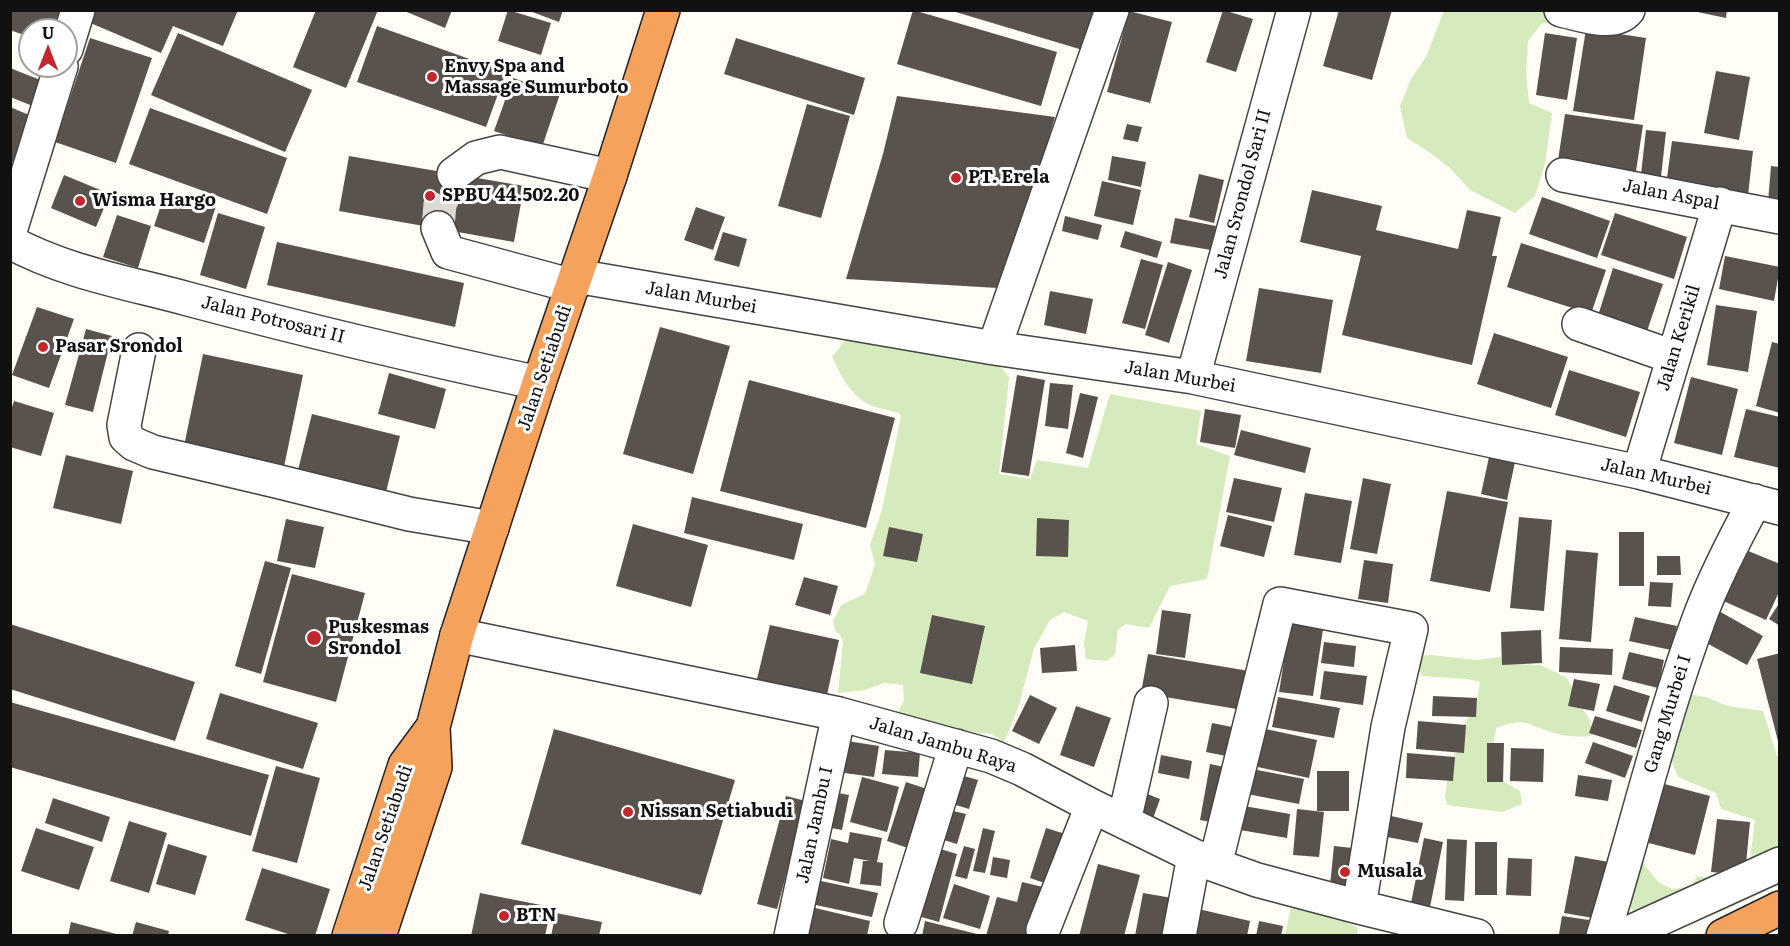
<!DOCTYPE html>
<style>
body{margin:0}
#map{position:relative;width:1790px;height:946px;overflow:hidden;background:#fffdf5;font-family:Literata,serif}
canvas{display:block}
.frame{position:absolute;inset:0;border:12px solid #111;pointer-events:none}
.north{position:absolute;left:18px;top:18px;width:60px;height:60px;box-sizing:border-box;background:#fff;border:2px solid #a0a0a0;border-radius:50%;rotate:0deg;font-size:16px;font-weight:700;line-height:24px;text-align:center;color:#111}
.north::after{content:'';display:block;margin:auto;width:21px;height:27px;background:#c4262e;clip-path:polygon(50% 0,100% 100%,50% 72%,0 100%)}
</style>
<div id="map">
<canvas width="1790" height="946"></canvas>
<div class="frame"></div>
<div class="north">U</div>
</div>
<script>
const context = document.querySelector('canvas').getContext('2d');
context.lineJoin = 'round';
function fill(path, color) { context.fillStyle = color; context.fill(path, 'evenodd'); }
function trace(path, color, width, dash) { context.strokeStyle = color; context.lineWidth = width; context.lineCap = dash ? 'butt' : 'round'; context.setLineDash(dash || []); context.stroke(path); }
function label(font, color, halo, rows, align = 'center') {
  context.font = font + ' Literata,serif'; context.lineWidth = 6; context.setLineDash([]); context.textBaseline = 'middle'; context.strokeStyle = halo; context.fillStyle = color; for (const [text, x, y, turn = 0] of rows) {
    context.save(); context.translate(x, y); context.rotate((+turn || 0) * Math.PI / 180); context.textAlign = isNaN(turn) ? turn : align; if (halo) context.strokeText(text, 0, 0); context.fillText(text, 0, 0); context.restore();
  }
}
fill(new Path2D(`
 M1444,11H1617L1541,24L1528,41L1526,74L1529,103L1552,113L1545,164L1535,196L1515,213L1470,190L1451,169L1429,152L1407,138L1400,106L1411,79L1426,57Z
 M860,321L980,344L1009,377L999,474L1030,479L1037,460L1088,468L1110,394L1201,411L1196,444L1230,456L1207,579L1170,586L1149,628L1126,624L1118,629L1115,655L1106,661L1086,659L1084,644L1088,621L1064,612L1050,620L1034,648L1018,708L1004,742L992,734L960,731L895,717L904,701L903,685L884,683L865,690L838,693L843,642L840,634L836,632L833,622L841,605L865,594L875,565L870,545L882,510L901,416L899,413C889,410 875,408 866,403C850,394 840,373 832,357Z
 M1431,655L1476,660L1508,656L1516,664L1540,665L1567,678L1579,703L1590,720L1592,736C1579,737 1567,737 1554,733C1527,725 1526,716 1496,728L1489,773L1520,791L1522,804L1502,812L1447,805L1445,796L1449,769L1455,754L1460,733L1477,701L1480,682L1468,679L1422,676L1416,663L1417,656Z
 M1688,694L1706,697L1727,706L1763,711L1777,756H1779V885L1718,913L1678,928L1639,922L1629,904L1641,861L1658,882L1672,889L1692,886L1697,876L1710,878L1748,877L1755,820L1721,809L1716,793L1678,777L1670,757Z
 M1291,907L1319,912L1357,927V935L1285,936Z`), '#d5ebbd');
fill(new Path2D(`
 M10,10H60L53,30H30V37L10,30Z
 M85,10H238L223,46L173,26L161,53L81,19Z
 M316,10H378L346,88L293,67Z
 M402,10H452L445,28Z
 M508,10L551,23L541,55L498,41Z
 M527,10H563L559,22Z
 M913,10L1057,52L1041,106L897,64Z
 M949,10H1098L1086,51Z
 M1223,10L1253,19L1236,72L1206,62Z
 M1339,10H1392L1372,80L1323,66Z
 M1688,10H1727L1726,18Z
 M1129,11L1172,22L1150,103L1107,92Z
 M377,26L506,72L486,127L357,82Z
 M1586,29L1646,38L1634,120L1573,111Z
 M178,33L312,90L285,152L151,95Z
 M1545,33L1577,38L1567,100L1536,95Z
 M90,38L152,58L116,163L55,142Z
 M736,38L865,78L854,115L724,74Z
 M10,68L53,85L43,110L10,97Z
 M1716,71L1750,77L1739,140L1704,133Z
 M513,78L560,94L542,147L494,131Z
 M897,96L1055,117L1029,203L998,288L846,279L883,154Z
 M807,104L850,116L821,218L778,206Z
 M10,107L41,120L26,165L10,161Z
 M150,108L287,158L267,214L129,164Z
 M1565,114L1643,125L1635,178L1557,167Z
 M1127,124L1142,127L1138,142L1123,139Z
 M1646,130L1666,132L1660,186L1640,183Z
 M1672,141L1753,151L1748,195L1666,185Z
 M349,156L524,186L514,242L339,211Z
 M1112,156L1146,162L1141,187L1108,180Z
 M1771,166L1780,167V203L1768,202Z
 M1199,174L1224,180L1214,223L1189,217Z
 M64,175L110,194L96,227L51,208Z
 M1102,181L1141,190L1133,225L1094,216Z
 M166,190L216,206L204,243L154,226Z
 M1312,190L1382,206L1376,230L1458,249L1467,210L1501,217L1492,256H1497L1472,365L1342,335L1361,256L1300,242Z
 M1542,197L1610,221L1597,258L1529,234Z
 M696,207L725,217L713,250L684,240Z
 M218,213L265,227L246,289L200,275Z
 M1615,213L1687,237L1674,279L1601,255Z
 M117,215L151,226L138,268L103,257Z
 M1065,216L1102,225L1098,240L1062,231Z
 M1175,218L1216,226L1211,250L1170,243Z
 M1125,231L1162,242L1157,258L1120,247Z
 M723,232L747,239L739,267L714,260Z
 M277,242L464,283L455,327L267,285Z
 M1521,243L1606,270L1591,314L1507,287Z
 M1725,256L1780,267L1774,301L1719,289Z
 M1141,259L1163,265L1145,329L1122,323Z
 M1168,262L1192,270L1169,343L1145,335Z
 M1613,268L1663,284L1645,337L1596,322Z
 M1259,288L1333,300L1321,373L1246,361Z
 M1050,291L1093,299L1086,334L1044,325Z
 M1716,305L1757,311L1748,372L1707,365Z
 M37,307L74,319L49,388L12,375Z
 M660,327L730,346L693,474L623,454Z
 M86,329L112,336L93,412L65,405Z
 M1494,333L1568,357L1551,408L1477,384Z
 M1772,342L1780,344V413L1756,406Z
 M203,354L303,375L284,467L184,446Z
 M1569,370L1640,392L1626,437L1555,415Z
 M389,373L446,389L435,429L378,414Z
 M1017,375L1045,380L1029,476L1001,472Z
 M1691,377L1738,389L1722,455L1674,443Z
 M749,380L895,418L866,528L720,491Z
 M1050,383L1073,385L1068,429L1045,426Z
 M1080,393L1098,397L1083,458L1066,453Z
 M14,401L54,413L41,456L10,447V413Z
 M1205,409L1241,415L1235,448L1200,442Z
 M1746,409L1780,417V468L1734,457Z
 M312,414L400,436L385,496L297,474Z
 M1241,430L1311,448L1305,473L1234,455Z
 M66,455L133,471L121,524L53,508Z
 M1489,457L1515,462L1507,500L1481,494Z
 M1234,478L1282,488L1274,522L1226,512Z
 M1363,478L1391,484L1377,554L1350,549Z
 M1447,491L1508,502L1490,592L1430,581Z
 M1305,493L1352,501L1341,563L1294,555Z
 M692,497L803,524L794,560L684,533Z
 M1228,515L1272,526L1264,557L1220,546Z
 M1519,517L1552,520L1544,611L1510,608Z
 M1037,518L1069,520L1068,557L1036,556Z
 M286,519L324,527L315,568L277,561Z
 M633,524L708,545L691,607L616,586Z
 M889,527L923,534L917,562L883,556Z
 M1619,532H1644V586H1619Z
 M1741,548L1780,564V590L1766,620L1719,599Z
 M1566,550L1598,553L1591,642L1559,639Z
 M1657,556H1680L1681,575H1657Z
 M1364,560L1393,564L1388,603L1358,599Z
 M265,561L291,568L261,674L235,666Z
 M292,574L365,593L336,702L263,682Z
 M804,577L838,586L830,615L795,605Z
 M1650,582L1673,583L1671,607L1648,606Z
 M1780,602V626L1769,619Z
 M1162,610L1191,614L1185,658L1156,654Z
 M1717,610L1763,636L1747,665L1701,640Z
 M1292,611L1325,616L1313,696L1279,692Z
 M932,615L985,626L972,684L920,673Z
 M1635,617L1677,626L1671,650L1629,641Z
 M10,624L195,682L175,741L10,689Z
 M770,625L839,640L827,695L757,679Z
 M1541,630L1542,663L1502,665L1501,632Z
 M1324,642L1356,646L1354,667L1321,663Z
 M1075,645L1077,671L1042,673L1040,648Z
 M1560,647L1613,649L1612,675L1559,672Z
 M1629,652L1664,660L1658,688L1622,679Z
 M1780,653V745H1779L1757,659Z
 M1148,654L1249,671L1243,710L1141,693Z
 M1324,671L1367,676L1363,705L1320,699Z
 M1574,679L1600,684L1594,711L1568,706Z
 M1614,685L1650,696L1642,722L1606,711Z
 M220,693L318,723L303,769L206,739Z
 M1030,695L1057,708L1039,744L1012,731Z
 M1433,696L1477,698L1476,717L1432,716Z
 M1278,697L1340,708L1334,738L1272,727Z
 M10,702L269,775L251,836L10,767Z
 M1076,706L1111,718L1094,767L1060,755Z
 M1595,716L1642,730L1636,748L1589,733Z
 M1418,721L1466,725L1464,753L1416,749Z
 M1212,723L1237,728L1231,757L1206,752Z
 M1261,728L1317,740L1309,778L1253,766Z
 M554,729L735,780L701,895L521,844Z
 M841,740L879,746L874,777L837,772Z
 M1593,742L1633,756L1625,778L1585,763Z
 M1487,743H1504L1503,782H1487Z
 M1511,748L1544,749L1543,782L1510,781Z
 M885,750L920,753L918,777L882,774Z
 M1407,753L1455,757L1453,781L1406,778Z
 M1161,755L1192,761L1189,779L1158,773Z
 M1210,764L1245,771L1235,826L1200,820Z
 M276,766L320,778L297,863L252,851Z
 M1252,769L1304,779L1299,804L1247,794Z
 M1317,771H1349V811H1317Z
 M957,774L978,780L969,809L949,803Z
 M1578,775L1612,780L1608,801L1575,796Z
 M862,777L899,787L887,832L850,822Z
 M906,782L939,793L920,852L887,841Z
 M1657,782L1710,796L1695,855L1641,841Z
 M827,791L849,795L842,830L820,826Z
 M1145,793L1160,799L1151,824L1134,817Z
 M786,796L806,801L777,909L757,904Z
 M53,798L110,817L102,842L45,823Z
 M1244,806L1290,814L1287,838L1240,830Z
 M945,809L966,814L957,844L937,838Z
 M1297,809L1324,812L1319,857L1293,855Z
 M1382,814L1423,823L1418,843L1377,835Z
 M1717,819L1750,822L1745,875L1711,872Z
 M129,821L167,833L149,893L110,881Z
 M36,828L94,847L79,890L21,871Z
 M983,828L995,831L985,873L973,871Z
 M1046,828L1072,836L1056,887L1030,878Z
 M850,832L882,838L877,862L883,863L881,886L860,884L863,861H870L854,858L849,884L823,878L831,839L848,843Z
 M1424,838L1443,842L1429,912L1410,908Z
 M1447,839L1467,840L1464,901L1445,900Z
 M1475,842H1497V895H1475Z
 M168,844L207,856L195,895L156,884Z
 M964,846L975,849L967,879L955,876Z
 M1334,846L1362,849L1356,898L1329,895Z
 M937,848L957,854L939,922L918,916Z
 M1575,856L1609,862L1599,919L1564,913Z
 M993,857L1010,860L1007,878L990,875Z
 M1508,858L1532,859L1531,896L1506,895Z
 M1098,864L1140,875L1124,936H1079Z
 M262,868L330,889L315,936H294L245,920Z
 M816,880L878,893L872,917L811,904Z
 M1022,882L1051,889L1046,909L1034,906L1026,936H986L997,897L1017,902Z
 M954,884L990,896L980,929L943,918Z
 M480,893L551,907L545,936H471Z
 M1143,893L1178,899L1170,936H1135Z
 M811,907L870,921L867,936H804Z
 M1194,908L1250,921L1247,936H1188Z
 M556,913L602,922L599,936H551Z
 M1562,916L1589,920L1586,936L1559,934Z
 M925,921L981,935V936H922Z
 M1259,921L1283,926L1281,936H1256Z
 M71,922L120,935L119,936H68Z
 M136,922L169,931L168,936H132Z`), '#5a524d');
trace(new Path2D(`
 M438,228L440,204L454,174`), '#dbdad3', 33, [33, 16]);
const minor = new Path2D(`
 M1561,10C1580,14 1614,27 1628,10
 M66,49L78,10
 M454,174L476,158L500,152L610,176
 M1563,175L1780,217
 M438,228L448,252L573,286
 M10,231L61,66
 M10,242C65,272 129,283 188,299C304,330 422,358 539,383
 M576,276L994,348L1193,377L1639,472L1780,508
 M1579,324L1673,357
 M994,348L1112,10
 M139,350L124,425L126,437L134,444L153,452L276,481L409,514L492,528
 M1193,377L1294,10
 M1639,472L1720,204
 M457,635L839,714L991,756L1022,769L1092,806L1194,856L1215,865L1257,880L1359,907L1477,936
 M1124,821L1151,703
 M1215,865L1280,604L1411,629L1388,727L1359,907
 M901,923L956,746
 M1043,930L1092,806
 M791,936L839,714
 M1179,936L1194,856
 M1603,936C1636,829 1661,721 1700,616C1715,576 1735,538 1755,501
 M1622,936L1780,864`);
const highway = new Path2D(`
 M349,936L405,765L433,727
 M379,936L435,767L433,727L457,635L539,383L610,176L663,10
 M1723,936L1780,908`);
trace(minor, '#444', 36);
trace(highway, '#222', 36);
trace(minor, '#fff', 33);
trace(highway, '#f5a25d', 33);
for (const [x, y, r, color] of [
 [432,77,6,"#c4262e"],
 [956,178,6,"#c4262e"],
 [430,196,6,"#c4262e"],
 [80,201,6,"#c4262e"],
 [43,347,6,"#c4262e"],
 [314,638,8,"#c4262e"],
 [628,812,6,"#c4262e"],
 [1345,872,6,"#c4262e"],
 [504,916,6,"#c4262e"]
]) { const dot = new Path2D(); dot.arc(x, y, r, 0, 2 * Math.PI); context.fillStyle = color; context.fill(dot); trace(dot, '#fff', 2); }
label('bold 18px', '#111', '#fff', [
 ["Envy Spa and",444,67],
 ["Massage Sumurboto",444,88],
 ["PT. Erela",968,178],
 ["SPBU 44.502.20",442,196],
 ["Wisma Hargo",92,201],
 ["Pasar Srondol",55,347],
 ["Puskesmas",328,628],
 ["Srondol",328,649],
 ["Nissan Setiabudi",640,812],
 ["Musala",1357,872],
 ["BTN",516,916]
], 'left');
label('18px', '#111', '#fff', [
 ["Jalan Srondol Sari II",1243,194,-75],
 ["Jalan Aspal",1671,195,11],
 ["Jalan Murbei",701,298,10],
 ["Jalan Potrosari II",273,320,14],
 ["Jalan Kerikil",1679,338,-73],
 ["Jalan Setiabudi",545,368,-71],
 ["Jalan Murbei",1180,377,10],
 ["Jalan Murbei",1656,477,13],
 ["Gang Murbei I",1668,714,-73],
 ["Jalan Jambu Raya",943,745,17],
 ["Jalan Jambu I",815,825,-78],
 ["Jalan Setiabudi",386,828,-71]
]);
</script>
